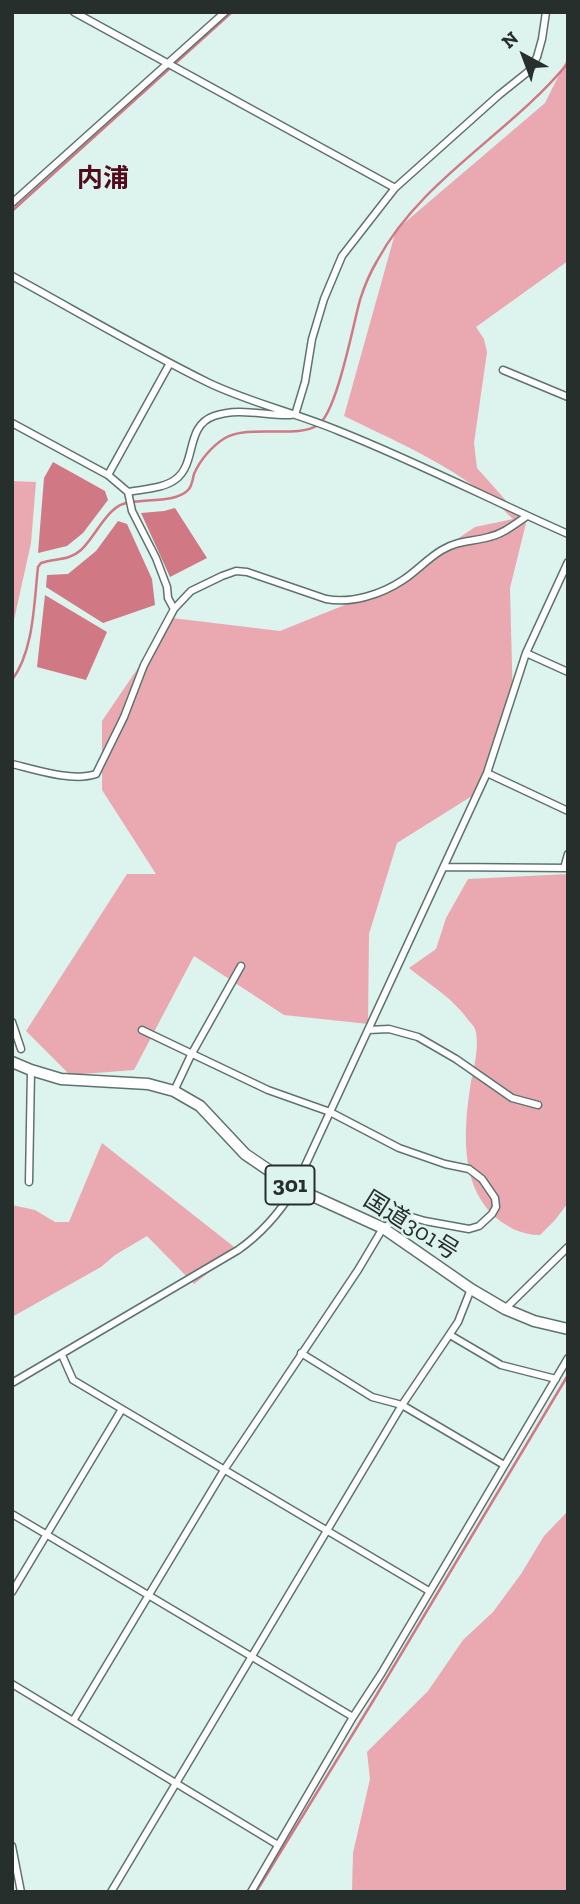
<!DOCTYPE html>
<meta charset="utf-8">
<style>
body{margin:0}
#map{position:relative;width:580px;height:1904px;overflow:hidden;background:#ddf3ed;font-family:"Zilla Slab",serif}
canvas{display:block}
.frame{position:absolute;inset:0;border:14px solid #272f2d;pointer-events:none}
.north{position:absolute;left:489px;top:21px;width:70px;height:70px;-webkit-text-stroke:5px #ddf3ed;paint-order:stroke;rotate:319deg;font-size:19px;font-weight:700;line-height:28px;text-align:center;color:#272f2d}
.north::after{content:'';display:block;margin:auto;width:24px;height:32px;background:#272f2d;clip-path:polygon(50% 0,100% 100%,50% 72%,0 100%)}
</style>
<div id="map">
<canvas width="580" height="1904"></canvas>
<div class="frame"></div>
<div class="north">N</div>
</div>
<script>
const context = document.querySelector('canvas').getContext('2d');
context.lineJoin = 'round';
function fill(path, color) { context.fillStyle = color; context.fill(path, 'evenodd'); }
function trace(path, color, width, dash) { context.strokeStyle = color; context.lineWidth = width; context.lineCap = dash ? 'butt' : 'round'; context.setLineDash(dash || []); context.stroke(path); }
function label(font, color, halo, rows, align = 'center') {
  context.font = font + ' "Zilla Slab","Noto Sans JP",serif'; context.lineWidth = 5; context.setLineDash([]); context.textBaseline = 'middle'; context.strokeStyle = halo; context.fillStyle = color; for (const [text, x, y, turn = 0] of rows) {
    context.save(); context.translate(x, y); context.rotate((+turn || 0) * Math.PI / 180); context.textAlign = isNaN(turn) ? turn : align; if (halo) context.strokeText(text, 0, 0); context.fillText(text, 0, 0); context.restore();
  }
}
fill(new Path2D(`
 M568,57V261L476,327L484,339L487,352L474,443L477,468L526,523L510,588L513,706L472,796L397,843L369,934L368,1024L284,1015L194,956L134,1070L70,1075L26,1031L127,874H156L102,790V721L172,618L280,631L382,590L475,527L513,519C464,470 405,446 344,416L396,230L545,103Z
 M12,481L36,482L31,543L12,629Z
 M568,874V1203L555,1220L540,1235C521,1235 506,1227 492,1214C459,1181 464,1125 471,1082C474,1068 480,1043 475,1029C474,1026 471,1023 469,1021C453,998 430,985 409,968L436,949L446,918L468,879Z
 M102,1143L238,1250L194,1284L147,1236L115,1255L101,1267L12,1317V1205L35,1210L55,1222H69Z
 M568,1511V1892H352L353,1853L370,1779L367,1752L428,1691L463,1640L493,1612L521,1574L544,1536Z`), '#eaa9b0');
fill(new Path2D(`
 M53,462L105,491L108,500L83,533L67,546L38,553L44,478Z
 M175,508L207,558L170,577L141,513L164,511Z
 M118,521L127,524L152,579L155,605L103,623L46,587L47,575L68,574L96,551Z
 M45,595L107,632L86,680L37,667Z`), '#d07884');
trace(new Path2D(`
 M12,211L232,12
 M12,680C34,651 34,602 38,567L41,563C55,558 69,561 81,550C94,538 107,509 123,504C140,498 177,504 189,489C192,485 193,478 194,474C200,460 212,446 225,438C250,424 297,439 318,425C337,412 353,325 360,300C364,287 370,273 377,261C421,179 510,134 568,63
 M256,1892L373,1701L568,1375`), '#d07884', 2.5);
const street = new Path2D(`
 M74,12L395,188
 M12,203L225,12
 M12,276C78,312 142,350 209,383C251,403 296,413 339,431C417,462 491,500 568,534
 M503,370L568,397
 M295,415L305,382L312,339L324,299L342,256L395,188L499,95L529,71L537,57L542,39L546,12
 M12,423L108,475L128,492L132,511L156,558L167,587L168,598L174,609
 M108,475L170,363
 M128,492C143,489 163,489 176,479C197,463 185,426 214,416C240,407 265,416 291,415
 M526,653L568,672
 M12,764C36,770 73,782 96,774L124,717L144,665L174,609L191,591L222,576L236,571L247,572L326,599C352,604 382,594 403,580C417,571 428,558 442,550C459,540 472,542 489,537C503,534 515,524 527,516
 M487,773L568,811
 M444,867L568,868
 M564,868L568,854
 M12,1022L21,1049
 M368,1030L389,1029L418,1037L456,1059L512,1098L538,1105
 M174,1091L191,1055L241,966
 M305,1166L487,773L526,653L568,562
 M29,1182L31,1070
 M505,1309L568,1247
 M450,1335L501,1365L556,1379
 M301,1353L372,1397L402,1405L504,1465
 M62,1355L73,1380L429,1591
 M12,1383L238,1250C261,1234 280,1212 295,1188
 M12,1514L353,1717
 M12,1592L122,1409
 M12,1684L278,1845
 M73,1721L224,1470L358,1270L383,1228L405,1215L425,1221L469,1229L479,1226L492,1214L496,1207L495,1198L482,1179L469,1169L445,1164L399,1148L330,1112L268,1090L142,1030
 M12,1846L21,1892
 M111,1892L402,1405L458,1322L471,1289
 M251,1892L353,1717L381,1674L568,1358`);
const highway = new Path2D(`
 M12,1062L31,1070L61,1079L148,1084L174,1091L200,1106L245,1154L295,1188L383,1228L471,1289L505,1309L534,1321L568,1329`);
trace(street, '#5f736e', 9);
trace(highway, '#5f736e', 13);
trace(street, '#fff', 6);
trace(highway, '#fff', 10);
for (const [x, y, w] of [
 [290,1185,49]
]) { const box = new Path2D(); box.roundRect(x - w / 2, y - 19.5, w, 39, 5); context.fillStyle = '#ddf3ed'; context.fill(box); trace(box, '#272f2d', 2); }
label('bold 23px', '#272f2d', null, [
 ["301",290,1185]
]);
label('24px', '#272f2d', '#ddf3ed', [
 ["国道301号",411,1226,32]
]);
label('bold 26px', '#510b1d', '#ddf3ed', [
 ["内浦",103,180]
]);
</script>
